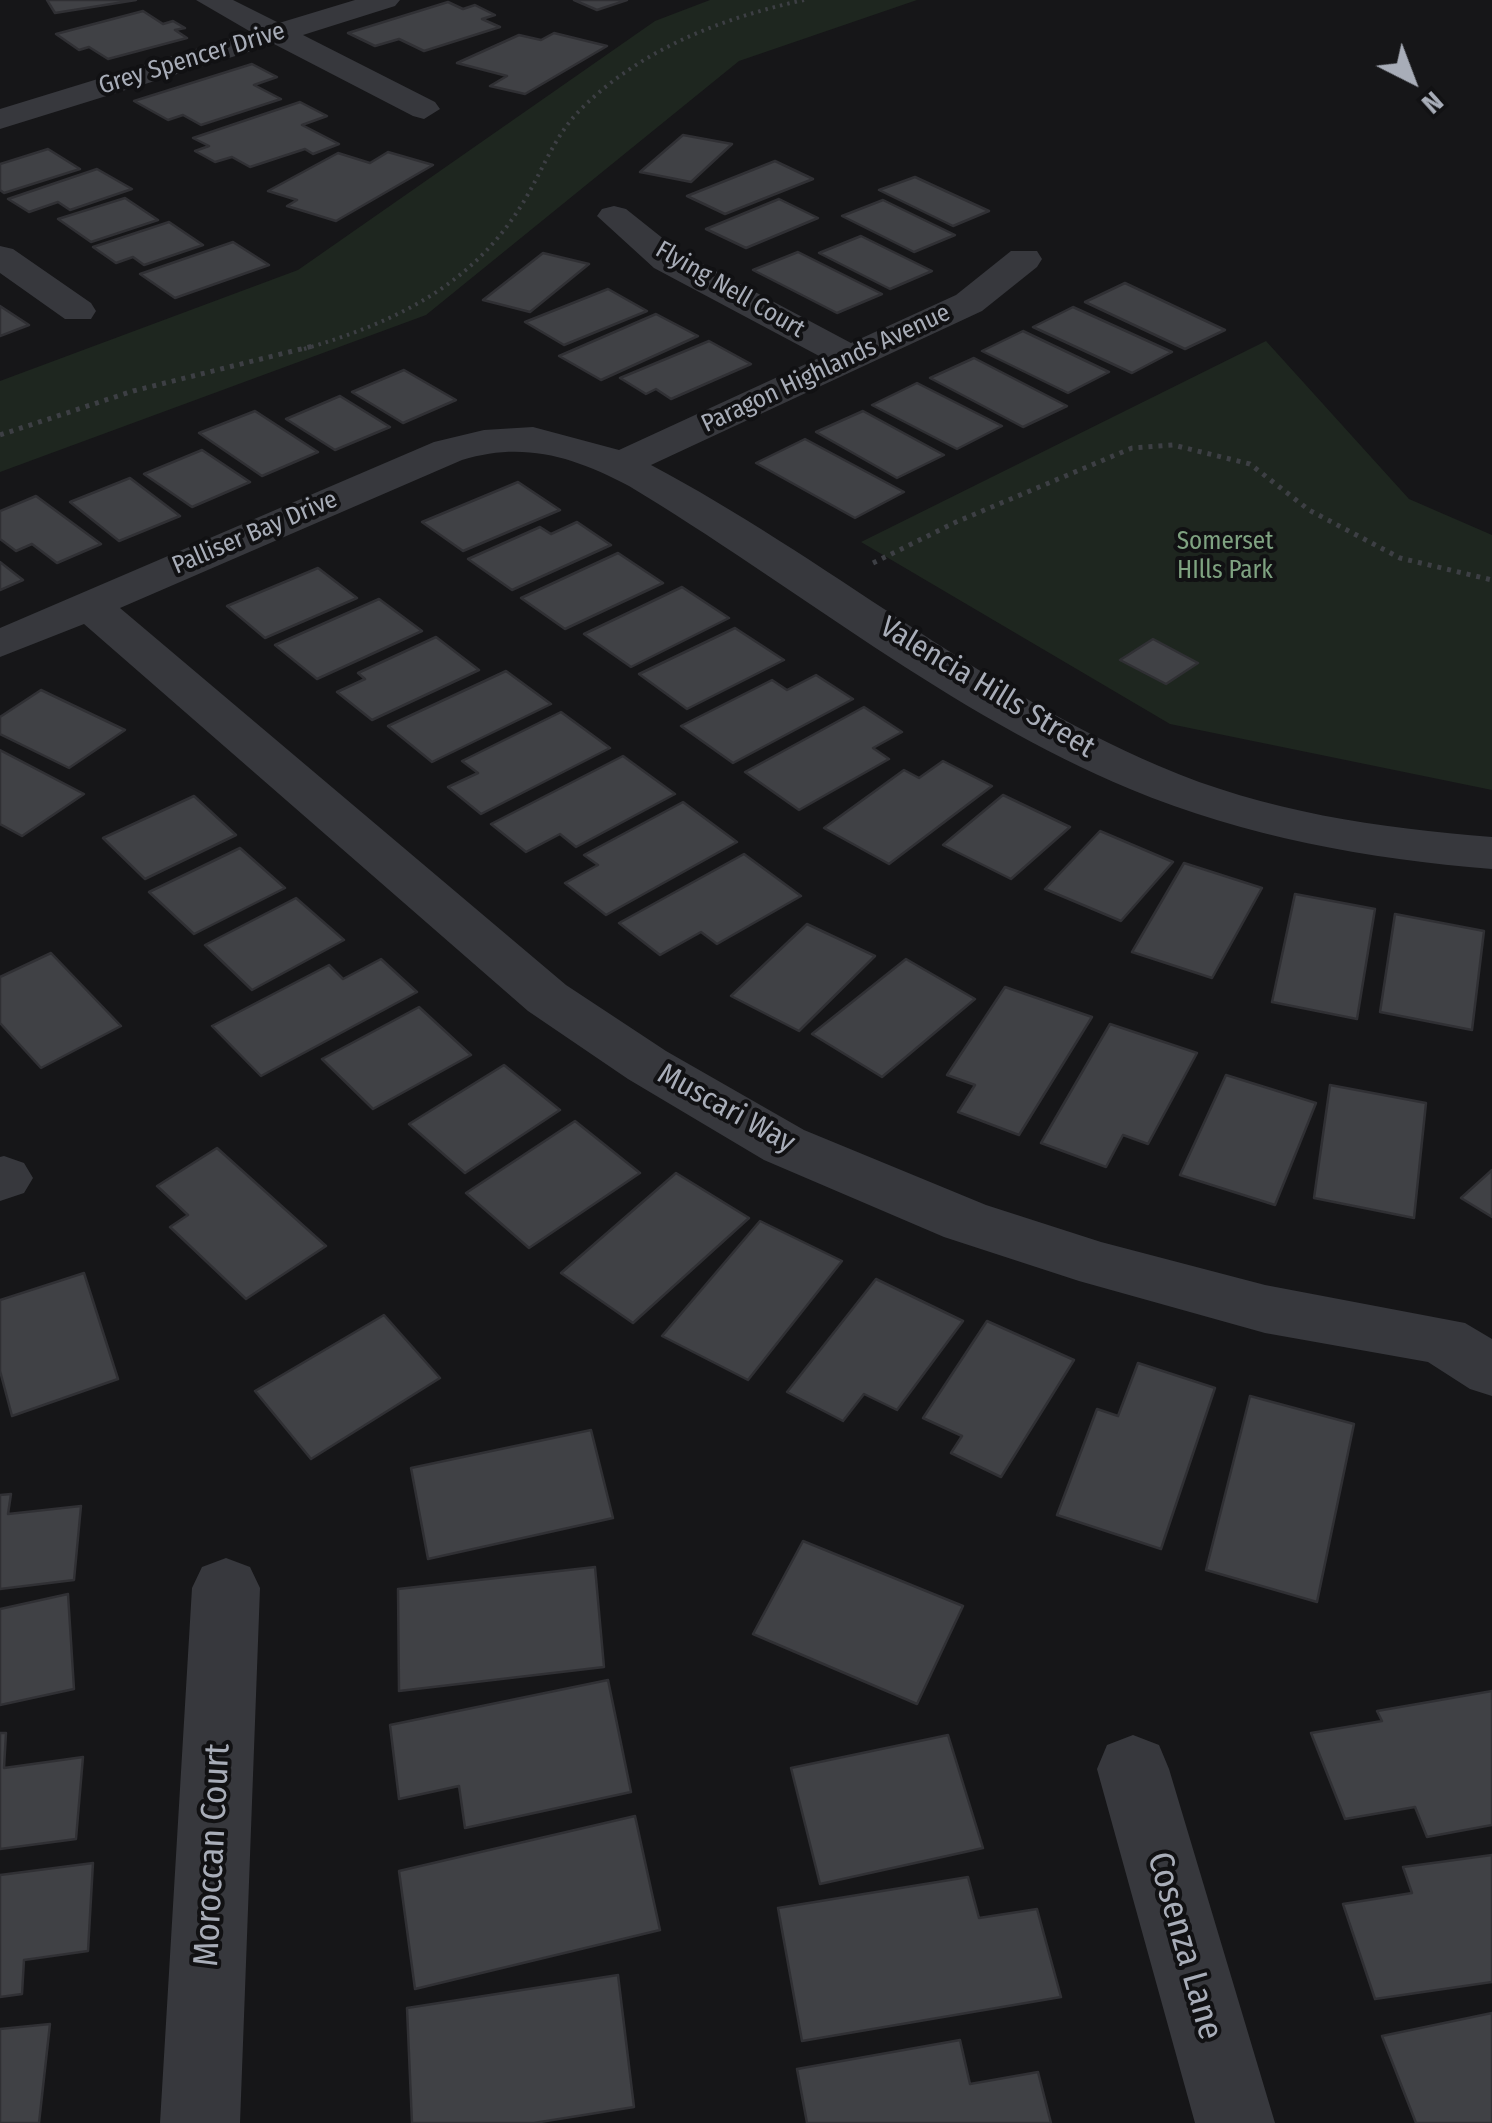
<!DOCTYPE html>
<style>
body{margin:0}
#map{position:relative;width:1492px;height:2123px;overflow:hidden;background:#161618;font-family:"Fira Sans Condensed",sans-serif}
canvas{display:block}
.north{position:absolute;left:1362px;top:30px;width:100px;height:100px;-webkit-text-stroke:8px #111113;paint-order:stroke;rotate:138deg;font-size:28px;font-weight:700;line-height:40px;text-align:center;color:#a8adb8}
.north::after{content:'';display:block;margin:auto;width:35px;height:45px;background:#a8adb8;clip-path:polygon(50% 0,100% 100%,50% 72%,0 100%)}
</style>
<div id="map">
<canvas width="1492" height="2123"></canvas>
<div class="north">N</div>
</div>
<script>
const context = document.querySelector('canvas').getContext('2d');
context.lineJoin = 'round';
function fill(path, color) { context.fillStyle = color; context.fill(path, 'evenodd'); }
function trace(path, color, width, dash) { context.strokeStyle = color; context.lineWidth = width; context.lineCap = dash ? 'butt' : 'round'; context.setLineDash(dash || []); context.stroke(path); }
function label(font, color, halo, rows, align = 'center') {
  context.font = font + ' "Fira Sans Condensed",sans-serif'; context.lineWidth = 8; context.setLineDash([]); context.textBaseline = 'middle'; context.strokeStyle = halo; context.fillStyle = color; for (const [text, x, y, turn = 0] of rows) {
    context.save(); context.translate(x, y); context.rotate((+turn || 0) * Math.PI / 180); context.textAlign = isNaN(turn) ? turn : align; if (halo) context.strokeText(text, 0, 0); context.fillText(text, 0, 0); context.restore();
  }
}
fill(new Path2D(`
 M710,0H917L739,61L426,315L0,472V381L298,270L655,21Z
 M1266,341L1409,499L1492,535V790L1170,724L861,542Z`), '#1e261f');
const building = new Path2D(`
 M47,0H136L55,13Z
 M574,0H627L597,10Z
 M448,2L463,9L475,5L495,15L482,19L500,27L424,51L399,39L375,46L348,33Z
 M143,11L163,24L173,21L185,28L175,30L187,38L108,59L89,47L79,50L56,34Z
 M554,33L607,46L525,94L490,86L507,76L457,63L519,35L541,40Z
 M252,64L277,77L254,85L281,99L201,125L183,115L168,120L134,101Z
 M300,102L327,116L302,125L339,144L313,154L305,149L250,167L232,157L215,162L195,151L209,146L193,138Z
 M683,135L732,144L691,182L640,172Z
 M48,149L80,169L4,193L0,190V164Z
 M388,152L433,165L336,221L287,206L297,200L268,191L338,153L370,163Z
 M775,161L813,179L725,214L687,196Z
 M97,169L132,189L70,210L58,202L29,212L8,199Z
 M915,177L989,211L953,226L879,190Z
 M125,198L158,220L91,242L58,219Z
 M779,199L818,218L746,248L706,229Z
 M883,200L955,235L914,252L842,216Z
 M169,222L203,245L144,265L133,257L116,263L93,247Z
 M861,236L932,271L890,289L819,253Z
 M233,242L269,265L175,298L140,274Z
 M798,252L882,294L837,313L753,270Z
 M543,253L589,264L530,312L483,300Z
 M1125,283L1225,330L1185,349L1085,302Z
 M608,289L647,311L564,345L525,322Z
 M0,306L29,325L0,336Z
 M1073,307L1172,352L1132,373L1033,327Z
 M656,314L698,336L601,380L559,356Z
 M1023,331L1109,372L1068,393L982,351Z
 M709,341L751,364L671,399L656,389L646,394L620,378Z
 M974,358L1067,406L1023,427L930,378Z
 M404,370L456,400L403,423L352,392Z
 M917,383L1002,426L957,449L872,405Z
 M340,396L390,427L335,450L286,419Z
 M255,411L318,452L262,476L199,433Z
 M863,411L944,455L897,478L816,432Z
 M805,439L904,492L855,518L756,463Z
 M202,450L250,482L192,507L144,474Z
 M130,478L180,516L119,541L70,502Z
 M518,482L560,510L463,551L422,522Z
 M36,496L101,544L57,563L32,544L16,551L0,539V511Z
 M577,522L611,545L512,590L468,559L540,527L551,534Z
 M618,553L663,583L565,629L521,598Z
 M0,562L23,580L0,590Z
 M318,568L357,598L265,638L227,606Z
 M682,587L729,618L631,667L584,634Z
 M379,599L422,631L317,679L275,645Z
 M735,628L784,660L687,709L639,674Z
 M436,637L479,670L372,720L337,692L365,679L358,673Z
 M1153,639L1198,663L1166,684L1120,660Z
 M506,671L551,704L432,762L388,726Z
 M816,675L853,699L733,763L681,726L772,680L787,690Z
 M41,690L125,730L69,768L0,734V717Z
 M864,707L902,732L873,748L889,759L799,810L745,772Z
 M561,712L610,748L481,814L448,787L478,773L462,761Z
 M0,750L84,794L22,836L0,824Z
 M623,756L675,794L576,847L560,834L526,852L491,824Z
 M943,761L992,786L889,864L824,828L904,770L919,778Z
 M1003,795L1070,827L1011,879L943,845Z
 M194,796L236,835L145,879L103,838Z
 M683,802L737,842L606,915L565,883L598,865L584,855Z
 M1100,831L1173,862L1121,921L1045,889Z
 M240,848L285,888L194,934L149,892Z
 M744,854L801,896L717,944L701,932L660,955L619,923Z
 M1184,863L1262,888L1212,978L1132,952Z
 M1295,894L1375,909L1357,1019L1272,1002Z
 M296,898L344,940L252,990L205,945Z
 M1395,914L1484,931L1472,1030L1380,1012Z
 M807,924L875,956L799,1031L731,996Z
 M51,953L121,1026L41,1068L0,1023V977Z
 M381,959L417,992L261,1076L212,1026L329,965L343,979Z
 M906,959L975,999L882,1077L812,1034Z
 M1005,987L1092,1017L1019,1135L958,1112L975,1085L947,1075Z
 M419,1007L471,1055L373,1109L322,1059Z
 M1110,1024L1197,1053L1148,1144L1123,1135L1106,1167L1041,1143Z
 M504,1065L560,1110L465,1173L409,1124Z
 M1226,1075L1316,1103L1275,1205L1180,1175Z
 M1330,1085L1426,1103L1414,1218L1314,1198Z
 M575,1121L640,1173L529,1248L466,1193Z
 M217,1148L326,1246L246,1299L170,1227L188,1215L157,1186Z
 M1492,1170V1217L1461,1198Z
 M676,1173L749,1218L633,1323L561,1273Z
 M760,1221L842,1261L748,1380L662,1336Z
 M84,1273L118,1379L12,1416L0,1371V1300Z
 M876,1279L963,1321L897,1410L864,1394L843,1421L787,1392Z
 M384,1315L440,1378L311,1459L255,1391Z
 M987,1321L1074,1360L1001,1477L951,1453L962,1436L923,1418Z
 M1138,1363L1215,1388L1161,1549L1057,1515L1097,1409L1118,1416Z
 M1250,1396L1354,1424L1317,1602L1206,1570Z
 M591,1430L613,1518L428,1559L411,1468Z
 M11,1494L8,1514L81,1506L74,1580L0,1589V1495Z
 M803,1541L963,1606L917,1704L753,1634Z
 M595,1567L604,1667L399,1691L398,1589Z
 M68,1594L74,1689L0,1705V1609Z
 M608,1680L631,1792L465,1828L459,1786L399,1799L390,1725Z
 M1492,1691V1825L1427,1837L1415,1807L1345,1819L1311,1733L1382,1721L1377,1711Z
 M0,1733H6L4,1768L83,1757L76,1839L0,1849Z
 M948,1735L983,1848L820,1884L791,1768Z
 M635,1816L660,1930L415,1989L399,1871Z
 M1492,1855V1982L1375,1999L1343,1904L1412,1893L1403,1867Z
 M93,1863L88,1951L24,1960L22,1994L0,1997V1875Z
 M968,1877L979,1918L1037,1909L1061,1997L802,2041L778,1908Z
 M618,1975L634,2107L534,2123H412L407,2008Z
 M1492,2013V2123H1416L1382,2036Z
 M50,2024L39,2123H0V2029Z
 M960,2040L970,2084L1038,2072L1051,2123H807L797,2069Z`);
fill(building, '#404145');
trace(building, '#303034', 2.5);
trace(new Path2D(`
 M304,349C393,323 470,287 521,206C542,173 553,137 581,109C641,49 722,18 804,0`), '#3d3f44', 4, [2.5, 5]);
trace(new Path2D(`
 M0,435L133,391L313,346
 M873,563L956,522L1132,448L1173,445L1250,464L1309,510L1400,558L1492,580`), '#3d3f44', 5, [4, 6]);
fill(new Path2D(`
 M196,0H233L279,23L355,0H400L395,6L303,35L435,102L440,109L424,119L413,116L274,44L0,129V109L251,32Z
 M614,206L626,209L680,252L851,343L956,295L1011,251H1037L1042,259L1037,267L982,311L651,465C825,557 977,688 1159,766C1265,812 1379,828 1492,837V869C1368,859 1245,837 1130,789C950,714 795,586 629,486C574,457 524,441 462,460L120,608L566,985L666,1051L804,1130L986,1205L1101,1242L1265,1285L1465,1323L1492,1339V1396L1470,1389L1428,1362L1265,1333L1079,1281L944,1237L764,1160L628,1079L528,1011L84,624L0,657V628L434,442L484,430L533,427L619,450L821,357L654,268L597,216L602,209Z
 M0,246L13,249L91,303L96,311L91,319H65L0,273Z
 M4,1156L24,1163L33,1178L24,1193L0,1201V1157Z
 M226,1558L250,1567L260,1588L240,2123H160L192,1588L202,1567Z
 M1133,1735L1159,1745L1169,1769L1275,2123H1195L1097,1769L1107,1745Z`), '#37383d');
label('25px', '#a8adb8', '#111113', [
 ["Grey Spencer Drive",192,59,-17],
 ["Flying Nell Court",730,290,30],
 ["Paragon Highlands Avenue",826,369,-25],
 ["Palliser Bay Drive",255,533,-23]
]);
label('25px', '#7fa381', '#111113', [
 ["Somerset",1225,542],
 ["HIlls Park",1225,571]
]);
label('30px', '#a8adb8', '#111113', [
 ["Valencia Hills Street",987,688,31],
 ["Muscari Way",726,1109,29]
]);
label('35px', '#a8adb8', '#111113', [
 ["Moroccan Court",213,1855,-87],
 ["Cosenza Lane",1184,1946,74]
]);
</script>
